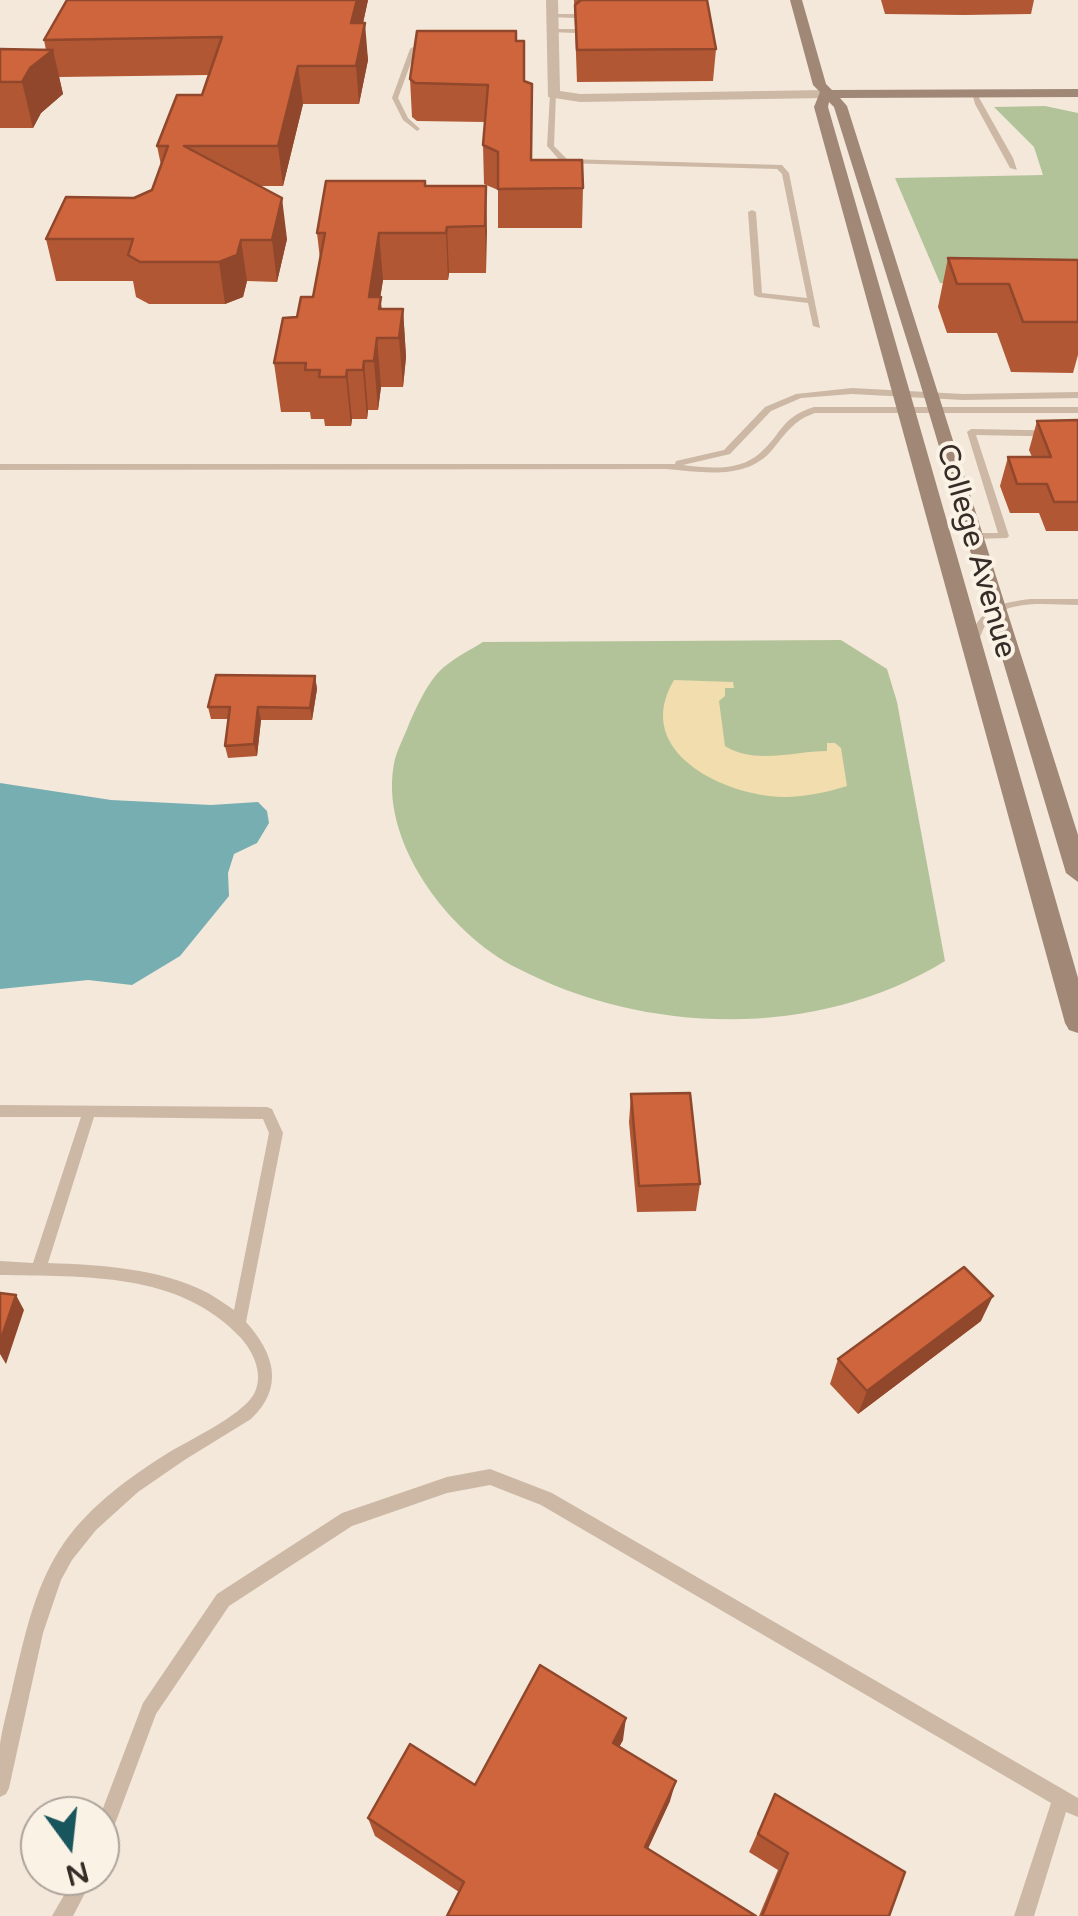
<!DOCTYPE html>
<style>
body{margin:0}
#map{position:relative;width:1078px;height:1916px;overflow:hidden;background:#f3e8da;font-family:"Varela Round",sans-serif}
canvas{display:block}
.north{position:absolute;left:20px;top:1796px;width:100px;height:100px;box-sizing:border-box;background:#fbf2e6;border:2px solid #ada39a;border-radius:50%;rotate:165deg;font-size:28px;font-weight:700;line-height:40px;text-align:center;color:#372c27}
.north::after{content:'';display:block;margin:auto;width:35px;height:45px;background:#19555c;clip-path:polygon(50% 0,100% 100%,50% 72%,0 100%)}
</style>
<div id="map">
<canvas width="1078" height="1916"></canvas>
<div class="north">N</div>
</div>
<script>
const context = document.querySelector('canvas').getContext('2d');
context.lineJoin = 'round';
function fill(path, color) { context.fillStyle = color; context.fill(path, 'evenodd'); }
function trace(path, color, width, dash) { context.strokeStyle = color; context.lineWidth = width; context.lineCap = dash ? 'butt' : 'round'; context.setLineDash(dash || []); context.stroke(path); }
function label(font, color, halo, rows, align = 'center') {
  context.font = font + ' "Varela Round",sans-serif'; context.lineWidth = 8; context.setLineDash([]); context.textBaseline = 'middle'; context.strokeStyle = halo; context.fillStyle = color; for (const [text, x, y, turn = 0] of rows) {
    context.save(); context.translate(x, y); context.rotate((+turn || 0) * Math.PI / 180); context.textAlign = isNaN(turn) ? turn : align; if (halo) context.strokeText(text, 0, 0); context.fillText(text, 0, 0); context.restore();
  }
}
fill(new Path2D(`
 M1045,106L1078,113V286L940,283L895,178L1043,175L1034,147L994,107Z
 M841,640L887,669L897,702L945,961C819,1039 647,1036 517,968C449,934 376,839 395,759C398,748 405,735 409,724C417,706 429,679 444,667C456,657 470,650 483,642Z`), '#b3c399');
fill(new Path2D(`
 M674,680L733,682L734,688H725V696L719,701L725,746C754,765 796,751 827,751V743H835L841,748L847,786C821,794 796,799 769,796C712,789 634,747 674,680Z`), '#f1ddae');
fill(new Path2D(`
 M0,783L111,800L211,805L258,802L267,811L269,823L257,843L234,854L228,873L229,896L180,956L132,985L88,980L0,989Z`), '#77aeb2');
fill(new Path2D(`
 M552,14H574L577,16L574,18L550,17Z
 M552,29H575L578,31L575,33L550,32Z
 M413,47L416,49L398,98L408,118L420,129L417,131L403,120L392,98L410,49Z
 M553,92L556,94L554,146L567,159L782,165L789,173L820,328L813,326L808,303L758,297L754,295L748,212L752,210L756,212L762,293L807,298L782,174L777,169L562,163L547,146L550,94Z
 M972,93L977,94L1013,158L1017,170L1010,168L975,104Z
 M852,388L963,394L1078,392V398L963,400L852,394L801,398L771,411L730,454L683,465C708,468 739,472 760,453C783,433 780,418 814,407H1078V413H815C794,420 786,433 773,449C747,481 702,472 666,469L0,470V464H675L676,461L724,450L765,407L796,394Z
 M971,429L1078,431V437L976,435L1009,536L1007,538L975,539L970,536L975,533H998L967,432Z
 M1030,599H1078V605C1052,605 1014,599 992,617C983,625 981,636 977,645H969L968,643C979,609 996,603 1030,599Z
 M0,1105L267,1107L272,1109L283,1133L246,1322C274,1353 285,1387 251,1419L186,1459L138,1492L96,1530L72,1560L61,1580L43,1633L9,1788L6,1794L0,1797C0,1780 0,1761 0,1744C3,1724 9,1704 13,1685C24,1639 34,1589 60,1549C84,1511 123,1482 160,1458C184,1442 241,1417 254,1394C264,1375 254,1353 241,1338C179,1271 84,1277 0,1275V1261L33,1263L81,1117H0ZM94,1117L263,1119L269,1133L234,1310C225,1304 217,1298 208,1293C159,1268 101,1265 48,1263Z
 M490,1469L552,1493L1078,1798V1817L1066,1812L1034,1916H1014L1051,1803L541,1505L490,1485L447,1493L352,1526L229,1606L156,1714L109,1840L107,1847L100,1849V1816L143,1703L217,1594L342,1513L447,1477Z
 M75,1876H94L73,1916H52Z`), '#ccb8a5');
fill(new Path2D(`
 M546,0H558L560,91L580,94L825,90L832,94L825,98L580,102L548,97Z`), '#ccb8a5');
fill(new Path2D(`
 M790,0H802L826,84L832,90L1078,89V97L840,98L847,106L1078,835V882L1066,873L918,376L834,107L829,102L828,107L1078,978V1033L1069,1030L1065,1023L814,107L820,92L813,85Z`), '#a08776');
fill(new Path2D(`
 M368,0L363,23L368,60L359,104H303L283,186H258L287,239L277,282L247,281L243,297L225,304H149L136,297L133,281H56L46,239L152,190L161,165L157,146L202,95L209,75L59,77L63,94L41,113L33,128H0V49L46,50L44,40Z
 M574,0H707L716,49L713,81L577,82Z
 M881,0H1034L1031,14L964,15L885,14Z
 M517,41L525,82L532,160L583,188L582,228H498V190L484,184L483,145L485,122L417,121L412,117L410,79Z
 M425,186H486V273H449L448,280H383L380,297L382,309H403L406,357L403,387H381L378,410H368L367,419H352L351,426H325L324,419H311L310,412H281L274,363L297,317L313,297L320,259L317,233Z
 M948,258L1078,260V355L1073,373L1011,372L997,333H947L938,307Z
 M1078,420V531H1046L1039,513H1010L1000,486L1008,457H1032L1029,450L1037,421Z
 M315,676L317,689L312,720H261L257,756L228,758L225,746L229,719H211L208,707Z
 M631,1094L700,1184L696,1211L637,1212L629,1122Z
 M981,1321L858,1414L830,1384L838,1359Z
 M623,1740L619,1747L670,1801L648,1848L459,1892L375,1836L368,1818Z
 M775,1794L889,1916H759L778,1870L749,1852Z`), '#b15734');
fill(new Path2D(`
 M357,0H368L355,60L351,23Z
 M365,23L368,60L359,104L356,66Z
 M53,50L63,94L41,113L33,128L22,82L30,68Z
 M298,66L303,104L283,186L278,146Z
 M486,186L487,232L486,273L485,226Z
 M282,198L287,239L277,282L272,240Z
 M447,227L449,273L448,280L446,233Z
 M379,233L383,280L373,345L369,297Z
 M241,240L247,281L243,297L225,304L219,262Z
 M403,309L406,357L403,387L399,338Z
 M377,338L381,387L378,410L374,361Z
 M364,361L368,410L367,419L363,370Z
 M347,370L352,419L351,426L346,377Z
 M315,676L317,689L312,720L310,708Z
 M258,707L261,720L257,756L254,744Z
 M16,1295L24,1310L6,1364L0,1354V1342Z
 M993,1296L981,1321L858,1414L867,1391Z
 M626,1718L623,1740L610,1764L613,1743Z
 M676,1781L670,1801L641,1864L645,1847Z`), '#90472b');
const building = new Path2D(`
 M67,0H357L351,23H365L356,66H298L278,146H184L282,198L272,240H241L237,255L219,262H140L128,255L133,239H46L66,197L134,198L152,190L168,146H157L177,95H202L222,37L44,40Z
 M581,0H707L716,49L577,50L575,5Z
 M417,31H516V41H524V81L532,84L531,160H582L583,188L498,189V152L483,145L488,85L415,83L410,79Z
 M0,49L53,50L30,68L22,82H0Z
 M326,181H425V186H486L485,226L447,227L446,233H379L369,297H381L379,309H403L399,338H377L374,361H364L363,370H347L346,377H319L320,370H305L306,363H274L283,318L297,317L301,297H313L325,233H317Z
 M948,258L1078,260V322H1023L1009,284H957Z
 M1078,420V502H1054L1047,484H1017L1008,457H1051L1037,421Z
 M216,675L315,676L310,708L258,707L254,744L225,746L230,707H208Z
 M690,1093L700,1184L639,1186L631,1094Z
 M964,1267L993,1296L867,1391L838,1359Z
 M0,1293L16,1295L0,1342Z
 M540,1665L626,1718L613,1743L676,1781L645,1847L756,1916H447L464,1882L368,1818L410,1744L475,1785Z
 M775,1794L905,1872L889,1916H762L788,1853L758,1834Z`);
fill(building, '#ce653d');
trace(building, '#90472b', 2.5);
label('30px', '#372c27', '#fbf2e6', [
 ["College Avenue",975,551,74]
]);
</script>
